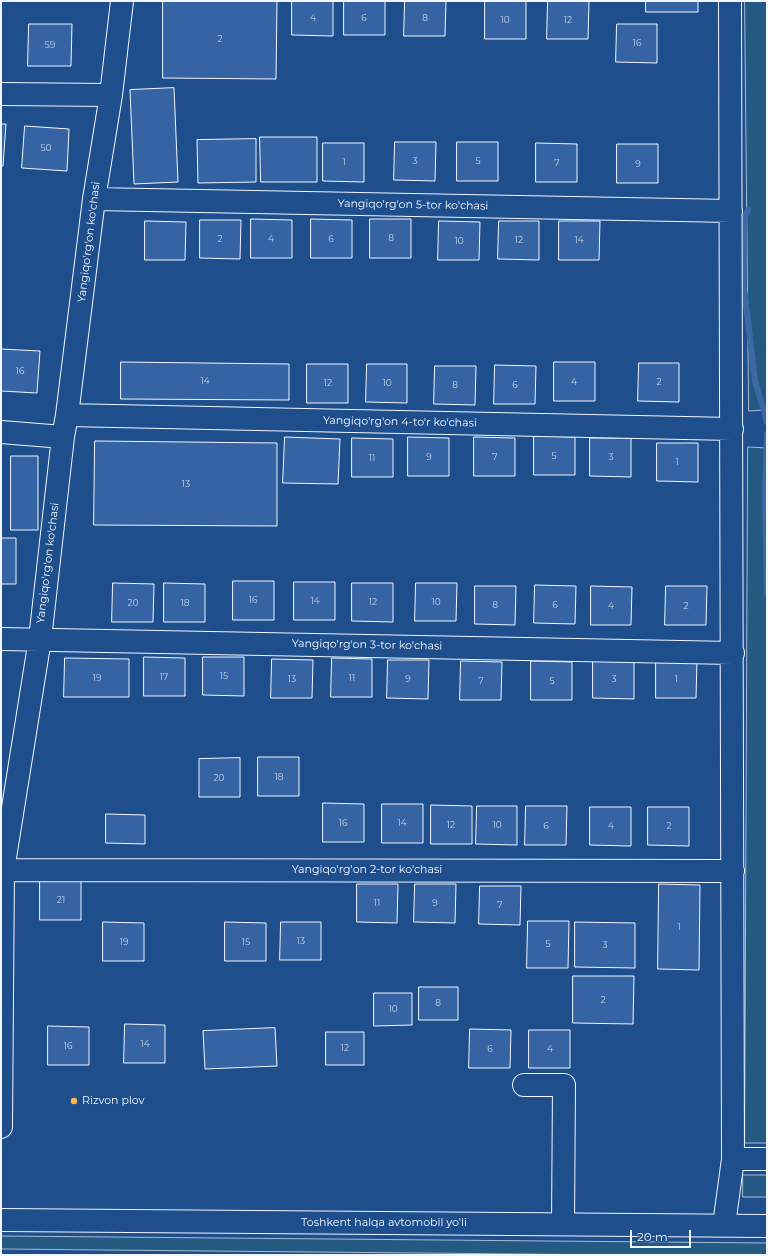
<!DOCTYPE html>
<style>
body{margin:0}
#map{position:relative;width:768px;height:1256px;overflow:hidden;background:#1f4e8c;font-family:Montserrat,sans-serif}
canvas{display:block}
.frame{position:absolute;inset:0;border:2px solid #f2f6ff;pointer-events:none}
.scale{position:absolute;left:630px;top:1230px;width:61px;height:18px;box-sizing:border-box;border:2px solid #f2f6ff;border-top:0;padding-left:5px;font-size:12px;line-height:14px;white-space:nowrap;color:#f2f6ff;-webkit-text-stroke:3px #1f4e8c;paint-order:stroke}
</style>
<div id="map">
<canvas width="768" height="1256"></canvas>
<div class="frame"></div>
<div class="scale">20 m</div>
</div>
<script>
const context = document.querySelector('canvas').getContext('2d');
context.lineJoin = 'round';
function fill(path, color) { context.fillStyle = color; context.fill(path, 'evenodd'); }
function trace(path, color, width, dash) { context.strokeStyle = color; context.lineWidth = width; context.lineCap = dash ? 'butt' : 'round'; context.setLineDash(dash || []); context.stroke(path); }
function label(font, color, halo, rows, align = 'center') {
  context.font = font + ' Montserrat,sans-serif'; context.lineWidth = 3; context.setLineDash([]); context.textBaseline = 'middle'; context.strokeStyle = halo; context.fillStyle = color; for (const [text, x, y, turn = 0] of rows) {
    context.save(); context.translate(x, y); context.rotate((+turn || 0) * Math.PI / 180); context.textAlign = isNaN(turn) ? turn : align; if (halo) context.strokeText(text, 0, 0); context.fillText(text, 0, 0); context.restore();
  }
}
const green = new Path2D(`
 M745,1H767V410L749,411Z
 M748,447L767,448V1143H745Z
 M743,1175H767V1197H743Z
 M1,1236L767,1243V1255H623L1,1249Z`);
fill(green, '#245a82');
trace(green, '#a8bbd7', 1);
trace(new Path2D(`
 M748,210L744,219L743,283L745,296L755,381L767,422
 M767,434L765,495L767,594`), '#3b69a3', 6);
const building = new Path2D(`
 M163,1H277L276,79L163,78Z
 M292,1H333V36L292,35Z
 M344,1H385V35H344Z
 M405,1H446L445,36H404Z
 M485,1H526V39H485Z
 M548,1H589L588,39H547Z
 M646,1H698V12H646Z
 M29,24H72L71,66H28Z
 M617,24H657V63L616,62Z
 M174,88L178,182L134,184L130,90Z
 M1,124H6L3,166H1Z
 M25,126L69,129L67,171L22,168Z
 M260,137H317V182H261Z
 M256,139V182L198,183L197,140Z
 M395,142H436L435,181L394,180Z
 M457,142H498V181H457Z
 M323,143H364V182L323,181Z
 M536,143L577,144V182H536Z
 M617,144H658V183H617Z
 M251,219L292,220V258H251Z
 M311,219L352,220V258H311Z
 M370,219H411V258H370Z
 M200,220H241L240,259L200,258Z
 M145,221L186,222L185,260H145Z
 M439,221L480,222L479,260H438Z
 M499,221H539V260L498,259Z
 M559,221H600L599,260H559Z
 M1,349L40,351L37,393L1,391Z
 M121,362L289,364V400L121,399Z
 M554,362H595V401H554Z
 M639,363H679V402L638,401Z
 M307,364H348V403H307Z
 M367,364H407V403L366,402Z
 M495,365L536,366L535,404H494Z
 M435,366H476L475,405L434,404Z
 M534,436L575,437V475H534Z
 M285,437L340,439L338,484L283,483Z
 M408,437L449,438V476H408Z
 M474,437L515,438V476H474Z
 M352,438L393,439V477H352Z
 M590,438H631V477L590,476Z
 M95,441L277,443V526L94,525Z
 M657,443H698V482L657,481Z
 M11,456H38V530H11Z
 M1,538H16V584H1Z
 M233,581H274V620H233Z
 M294,582H335V620H294Z
 M113,583L154,584L153,622H112Z
 M164,583L205,584V622H164Z
 M352,583H393V622L352,621Z
 M416,583H457L456,621H415Z
 M535,585L576,586L575,624L534,623Z
 M475,586H516L515,625L475,624Z
 M591,586L632,587L631,625H591Z
 M666,586H707L706,625H665Z
 M144,657L185,658V696H144Z
 M203,657H244V696L203,695Z
 M65,658L129,659V697H64Z
 M332,658L372,659V697H331Z
 M272,659L313,660L312,698H271Z
 M656,659L697,660L696,698H656Z
 M388,660H429L428,699L387,698Z
 M593,660H634V699L593,698Z
 M461,661L502,662L501,700H460Z
 M531,661L572,662V700H531Z
 M258,757H299V796H258Z
 M240,758V797H199V759Z
 M323,803L364,804V842H323Z
 M382,804H423V843H382Z
 M431,805L472,806V844H431Z
 M477,806H517V845L476,844Z
 M526,806H567L566,845H525Z
 M590,807H631V846L590,845Z
 M648,807H689V846L648,845Z
 M106,814L145,815V844L106,843Z
 M40,881H81V920H40Z
 M357,884H398L397,923L357,922Z
 M415,884H456L455,923L414,922Z
 M659,884L700,885L699,970L658,969Z
 M480,886H521L520,925L479,924Z
 M528,921H569L568,968H527Z
 M103,922L144,923V961H103Z
 M225,922L266,923V961H225Z
 M281,922H321V960H280Z
 M575,922L635,923V968L575,967Z
 M573,976H634L633,1024L573,1023Z
 M419,987H458V1020H419Z
 M374,993H412V1025L374,1026Z
 M125,1024L165,1025V1063H124Z
 M48,1026L89,1027V1065H48Z
 M275,1028L277,1066L205,1069L203,1031Z
 M470,1029L511,1030L510,1068H469Z
 M529,1030H570V1068H529Z
 M326,1032H364V1065H326Z`);
fill(building, '#3563a3');
trace(building, '#f2f6ff', 1);
const minor = new Path2D(`
 M1,94L111,95
 M94,199L731,211
 M67,415L732,429
 M1,432L63,437
 M1,639L733,653
 M1,870L733,871
 M524,1085H564L563,1224
 M1,1127L3,870L40,639L63,437L67,415L94,199L111,95L122,1
 M733,1159H767
 M724,1225L733,1159L730,1`);
const highway = new Path2D(`
 M1,1220L767,1226`);
trace(minor, '#f2f6ff', 24);
trace(highway, '#f2f6ff', 24);
trace(minor, '#1f4e8c', 22);
trace(highway, '#1f4e8c', 22);
for (const [x, y, r, color] of [
 [74,1101,4,"#ffb74d"]
]) { const dot = new Path2D(); dot.arc(x, y, r, 0, 2 * Math.PI); context.fillStyle = color; context.fill(dot); trace(dot, '#1f4e8c', 1.5); }
label('9px', '#c3d1e8', null, [
 ["4",313,18],
 ["6",364,18],
 ["8",425,18],
 ["10",505,20],
 ["12",568,20],
 ["2",220,39],
 ["16",637,43],
 ["59",50,45],
 ["50",46,148],
 ["3",415,161],
 ["5",478,161],
 ["1",344,162],
 ["7",557,163],
 ["9",638,164],
 ["8",391,238],
 ["2",220,239],
 ["4",271,239],
 ["6",331,239],
 ["12",519,240],
 ["14",579,240],
 ["10",459,241],
 ["16",20,371],
 ["14",205,381],
 ["4",574,382],
 ["2",659,382],
 ["12",328,383],
 ["10",387,383],
 ["8",455,385],
 ["6",515,385],
 ["5",554,456],
 ["9",429,457],
 ["7",495,457],
 ["3",611,457],
 ["11",372,458],
 ["1",677,462],
 ["13",186,484],
 ["16",253,600],
 ["14",315,601],
 ["12",373,602],
 ["10",436,602],
 ["20",133,603],
 ["18",185,603],
 ["8",495,605],
 ["6",555,605],
 ["4",611,606],
 ["2",686,606],
 ["15",224,676],
 ["17",164,677],
 ["19",97,678],
 ["11",352,678],
 ["13",292,679],
 ["9",408,679],
 ["3",614,679],
 ["1",676,679],
 ["7",481,681],
 ["5",552,681],
 ["18",279,777],
 ["20",219,778],
 ["16",343,823],
 ["14",402,823],
 ["12",451,825],
 ["10",497,825],
 ["6",546,826],
 ["4",611,826],
 ["2",669,826],
 ["21",61,900],
 ["11",377,903],
 ["9",435,903],
 ["7",500,905],
 ["1",679,927],
 ["13",301,941],
 ["19",124,942],
 ["15",246,942],
 ["5",548,944],
 ["3",605,945],
 ["2",603,1000],
 ["8",438,1003],
 ["10",393,1009],
 ["14",145,1044],
 ["16",68,1046],
 ["12",345,1048],
 ["6",490,1049],
 ["4",550,1049]
]);
label('11px', '#f2f6ff', '#1f4e8c', [
 ["Yangiqo'rg'on 5-tor ko'chasi",413,205,1],
 ["Yangiqo'rg'on ko'chasi",89,242,-83],
 ["Yangiqo'rg'on 4-to'r ko'chasi",400,422,1],
 ["Yangiqo'rg'on ko'chasi",48,563,-83],
 ["Yangiqo'rg'on 3-tor ko'chasi",367,645,1],
 ["Yangiqo'rg'on 2-tor ko'chasi",367,870],
 ["Toshkent halqa avtomobil yo'li",384,1223]
]);
label('11px', '#f2f6ff', '#1f4e8c', [
 ["Rizvon plov",82,1101]
], 'left');
</script>
